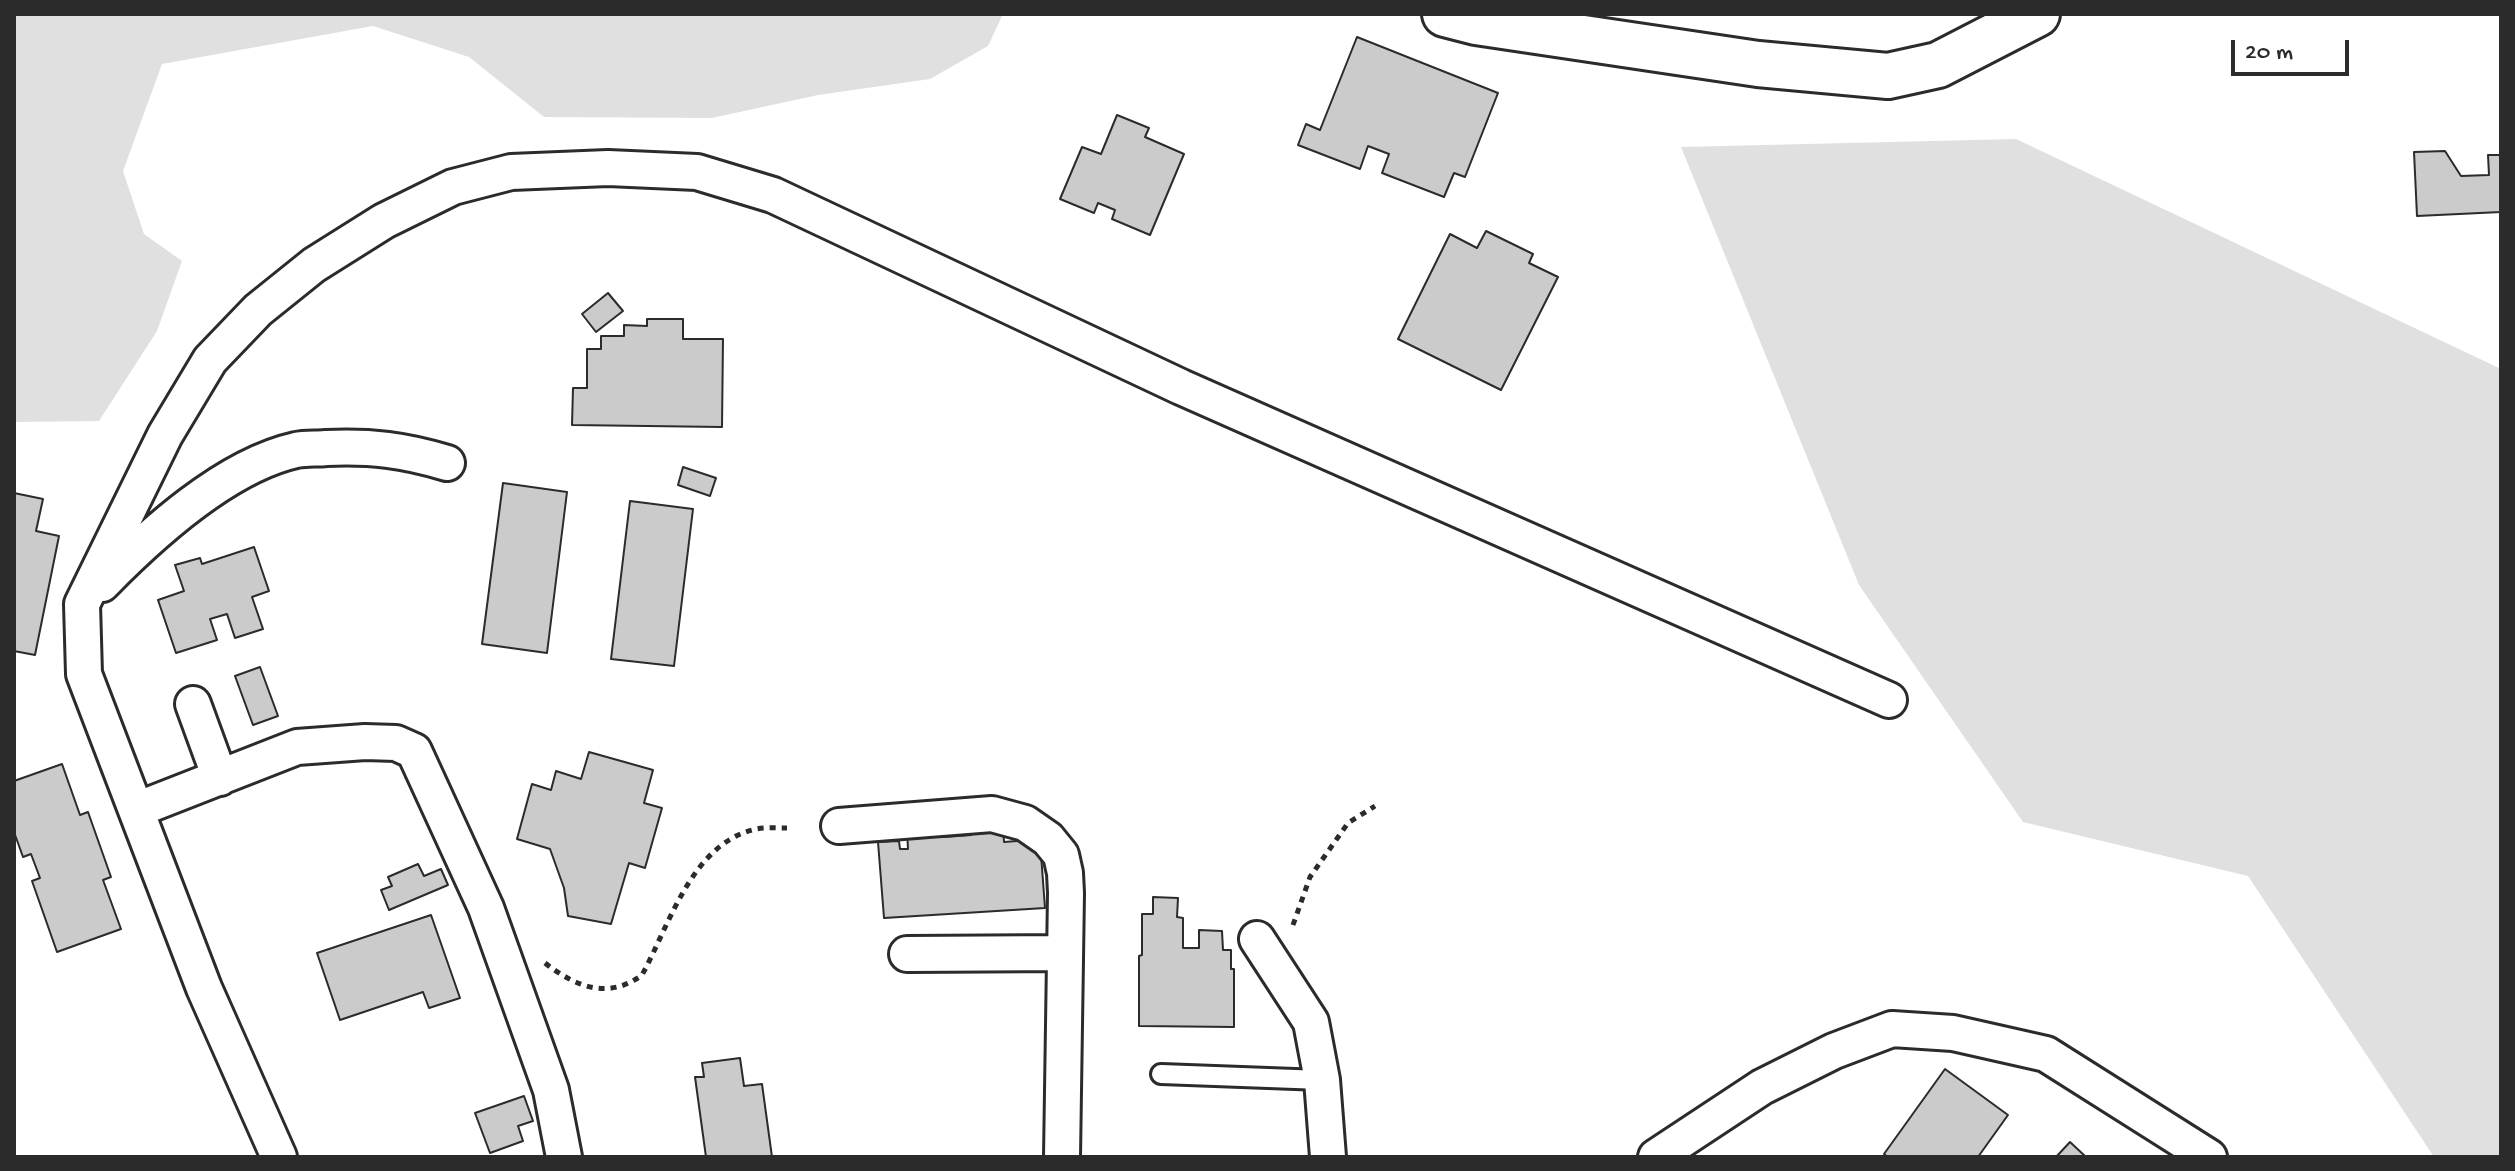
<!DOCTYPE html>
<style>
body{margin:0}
#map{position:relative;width:2515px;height:1171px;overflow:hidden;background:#fff;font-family:"Gochi Hand",sans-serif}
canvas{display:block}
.frame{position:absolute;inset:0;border:16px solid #2b2b2b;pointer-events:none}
.scale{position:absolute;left:2231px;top:40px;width:118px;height:36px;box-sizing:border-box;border:4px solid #2b2b2b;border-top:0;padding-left:10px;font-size:24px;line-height:28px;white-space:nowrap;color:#2b2b2b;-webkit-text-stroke:6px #fff;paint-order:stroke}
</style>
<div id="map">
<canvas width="2515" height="1171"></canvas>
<div class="frame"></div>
<div class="scale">20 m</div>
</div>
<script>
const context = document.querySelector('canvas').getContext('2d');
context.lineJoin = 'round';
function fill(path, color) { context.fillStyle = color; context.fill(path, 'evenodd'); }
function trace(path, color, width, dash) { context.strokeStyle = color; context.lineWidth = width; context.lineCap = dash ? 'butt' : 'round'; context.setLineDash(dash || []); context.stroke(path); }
fill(new Path2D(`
 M14,14H1003L988,46L930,79L818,95L712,118L544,117L469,57L373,26L162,64L123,171L144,234L182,261L157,331L99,421L14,422Z
 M2016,139L2501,369V1157H2434L2248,876L2023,822L1859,585L1681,147Z`), '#e0e0e0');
const building = new Path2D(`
 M1357,37L1498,93L1465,177L1454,173L1444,197L1382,173L1389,154L1368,146L1360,169L1298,145L1306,124L1320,130Z
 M1117,115L1149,128L1145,137L1184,154L1150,235L1112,219L1115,210L1098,203L1094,213L1060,199L1082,147L1101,154Z
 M2445,151L2461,176L2489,175L2488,155H2501V212L2417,216L2414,152Z
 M1486,231L1533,254L1529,263L1558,277L1501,390L1398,339L1450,234L1477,248Z
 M608,293L623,311L596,332L582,314Z
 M647,319H683V339H723L722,427L572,425L573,388H587V349H601V336H624V325L647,326Z
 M683,467L716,478L710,496L678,485Z
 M503,483L567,492L547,653L482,644Z
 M14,493L43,499L36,531L59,536L35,655L14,651Z
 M630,501L693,509L674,666L611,659Z
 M254,547L269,591L252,597L263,629L235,638L227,614L210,619L217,640L176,653L158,600L184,591L175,565L200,558L202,564Z
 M260,667L278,716L253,725L235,676Z
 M589,752L653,770L644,803L662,808L645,868L629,863L611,924L568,916L564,888L550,849L517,839L532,784L551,790L556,771L581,779Z
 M62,764L80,815L88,812L111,877L103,880L121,929L57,952L32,881L40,878L31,854L23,857L14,832V781Z
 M1003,825L1004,842L1017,841L1016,835L1040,841L1045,908L884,918L878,842L899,841L900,849H908L907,831L943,829L944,837L971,835L970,827Z
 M418,864L424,876L441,869L448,885L389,910L381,890L392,886L388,877Z
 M1153,897L1178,898L1177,917L1183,918V948H1199V930L1222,931L1223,950H1231V969H1234V1027L1139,1026V956L1142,955V914H1153Z
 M431,915L460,998L429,1008L423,992L340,1020L317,953Z
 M740,1058L744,1086L762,1084L772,1157H706L695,1077H704L702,1063Z
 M1945,1069L2008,1115L1978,1157H1888L1884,1154Z
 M524,1096L533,1121L518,1126L523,1141L490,1153L475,1113Z
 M2070,1142L2086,1157H2056Z`);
fill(building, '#cbcbcb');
trace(building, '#2b2b2b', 2);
const service = new Path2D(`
 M1161,1074L1322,1080`);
const minor = new Path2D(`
 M102,584C151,534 225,466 296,450C306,448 316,449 326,448C371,446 404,450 447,463
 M193,704L220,778
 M136,810L297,747L365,742L396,743L414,751L486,908L551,1090L564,1157
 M839,826L992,814L1025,823L1048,839L1061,855L1065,873L1066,893L1062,1157
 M1257,939L1311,1022L1322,1080L1328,1157
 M907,954L1065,953
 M279,1157L204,988L84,674L82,604L165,435L210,360L258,310L314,265L384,221L453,187L511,172L608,168L697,172L773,195L1181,387L1889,700
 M1656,1157L1762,1087L1834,1051L1892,1029L1953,1033L2046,1054L2209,1157`);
const tertiary = new Path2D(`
 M1445,14L1476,22L1758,64L1888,76L1938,65L2037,14`);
trace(service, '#2b2b2b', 24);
trace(minor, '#2b2b2b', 40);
trace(tertiary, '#2b2b2b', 50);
trace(new Path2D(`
 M1293,925L1310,877L1348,823L1375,806
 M545,963C576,987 608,1000 642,975C670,924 692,843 756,829C766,827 777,828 787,828`), '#2b2b2b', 5, [6, 6]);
trace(service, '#fff', 18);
trace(minor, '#fff', 34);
trace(tertiary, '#fff', 44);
</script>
